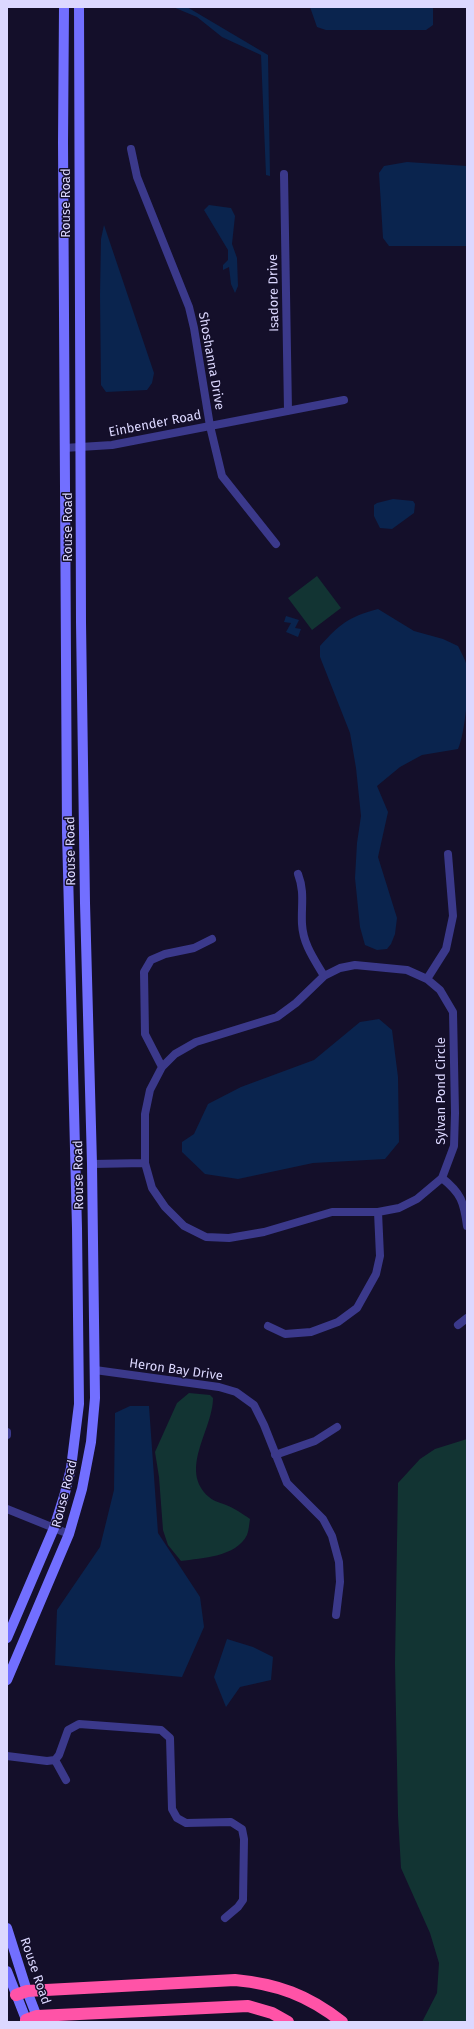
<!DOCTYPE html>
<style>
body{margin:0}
#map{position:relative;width:474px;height:2029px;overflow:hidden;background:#140f2a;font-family:"Fira Sans",sans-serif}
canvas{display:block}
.frame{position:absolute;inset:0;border:8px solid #dcd8ff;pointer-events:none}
</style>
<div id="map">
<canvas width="474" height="2029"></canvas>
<div class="frame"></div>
</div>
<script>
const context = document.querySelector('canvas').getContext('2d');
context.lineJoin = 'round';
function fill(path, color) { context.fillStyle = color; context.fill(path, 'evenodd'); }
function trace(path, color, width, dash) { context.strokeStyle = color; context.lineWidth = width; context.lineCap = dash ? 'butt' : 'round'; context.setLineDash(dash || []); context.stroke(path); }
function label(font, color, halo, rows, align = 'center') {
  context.font = font + ' "Fira Sans",sans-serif'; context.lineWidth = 3; context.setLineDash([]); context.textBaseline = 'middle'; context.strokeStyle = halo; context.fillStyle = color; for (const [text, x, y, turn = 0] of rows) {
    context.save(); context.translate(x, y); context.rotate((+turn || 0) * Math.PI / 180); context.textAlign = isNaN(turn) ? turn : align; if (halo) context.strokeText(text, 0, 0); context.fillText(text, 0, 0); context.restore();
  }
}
fill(new Path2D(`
 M317,576L341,608L312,630L288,598Z
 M189,1393L210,1395L213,1398C213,1430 178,1470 209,1497C215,1502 219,1502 226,1505C234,1508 243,1514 250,1519C249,1524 249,1530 247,1535C236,1557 202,1558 181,1561L168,1545L163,1530L159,1477L155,1452L177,1403Z
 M467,1439V2022H422L437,1993L439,1963L430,1933L401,1868L398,1816L395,1663L398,1483L420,1459L435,1449Z`), '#123433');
fill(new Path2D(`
 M173,7H187L268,55L270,176L266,175L261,55L222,37L197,17Z
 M310,7H433V25L426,30H326L317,27Z
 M407,162L467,166V246H389L383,238L379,173L384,166Z
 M209,205L231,208L235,216L232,244L237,258L238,286L235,293L231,284L229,267L223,270V265L228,260V250L204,210Z
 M104,225L154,373L152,383L147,390L106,392L101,385L100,295L101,239Z
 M393,499L413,501L415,504L414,513L392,529L380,528L374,516V505L377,503Z
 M378,609L414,631L443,639L458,646C461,652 465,659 467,666C470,682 465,735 458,749L422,755L400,767L377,786L388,812L378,857L397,918L395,934L391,944L387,949L377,950L365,945L360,927L355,878L357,843L361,816L356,768L350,733L320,657V646C340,624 348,617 378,609Z
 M286,616L299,620L295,628L301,629L298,637L286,632L291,623L284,622Z
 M379,1019L392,1030L398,1077L399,1142L385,1159L313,1163L238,1179L205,1174L182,1152V1142L194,1134L208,1104L241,1087L314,1060L360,1022Z
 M130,1406H149L158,1533L200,1597L204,1627L182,1677L55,1665L57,1610L100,1547L114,1490L115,1413Z
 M227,1639L253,1647L273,1657L271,1680L240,1687L226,1707L214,1677Z`), '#0a244e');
trace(new Path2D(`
 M131,149L137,177L189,307L194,328L210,426L222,476L276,544
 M284,174L288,411
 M64,448L112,445L344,400
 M298,874C305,892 301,906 302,924C303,944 314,959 324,976
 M355,965L407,970L427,979L440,990L453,1012L455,1113L454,1146L442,1178L417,1199L399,1208L378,1212H332L264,1232L229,1238L206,1237L184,1226L165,1207L152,1188L145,1163V1114L150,1090L162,1067L175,1054L196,1042L277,1017L296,1003L324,976L340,968Z
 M427,979L446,949L453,916L448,854
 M162,1067L145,1034L144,972L151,960L165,954L194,948L212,939
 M92,1164L145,1163
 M442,1178C461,1193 464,1202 467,1226
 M458,1325L467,1318
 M268,1326L285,1334L311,1332L338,1322L357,1308L376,1274L380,1256L378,1212
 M95,1370L219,1387L236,1392L254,1405L264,1425L287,1483L323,1519L332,1536L339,1562L340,1582L336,1615
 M7,1435V1432
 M275,1455L315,1441L337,1427
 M7,1509L69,1534
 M7,1756L47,1761L55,1760L59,1755L68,1730L79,1724L161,1730L170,1738L172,1809L177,1818L186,1823L231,1822L242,1829L244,1839L243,1900L238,1907L225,1918
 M55,1760L66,1780`), '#3b398b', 8);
trace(new Path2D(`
 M7,1638L54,1528L65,1493L71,1468L79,1404L77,1228L67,832L63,142L64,7
 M7,1680L69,1534L82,1489L91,1442L95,1398L92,1164L85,903L81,622L79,7
 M7,1928L27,1991L39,2022
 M7,1971L27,2022`), '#726fff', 10);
trace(new Path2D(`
 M16,1995L27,1991L235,1980C277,1984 308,1995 342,2022
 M26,2020L37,2016L248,2006L272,2013L288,2022`), '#ff53a7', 12);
label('13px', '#dcd8ff', '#140f2a', [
 ["Rouse Road",66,203,-90],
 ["Isadore Drive",274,293,-91],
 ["Shoshanna Drive",211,361,80],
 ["Einbender Road",155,424,-11],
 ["Rouse Road",68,527,-90],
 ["Rouse Road",71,851,-91],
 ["Sylvan Pond Circle",441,1091,-90],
 ["Rouse Road",79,1175,-91],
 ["Heron Bay Drive",176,1370,8],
 ["Rouse Road",65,1494,-76],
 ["Rouse Road",35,1971,71]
]);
</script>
